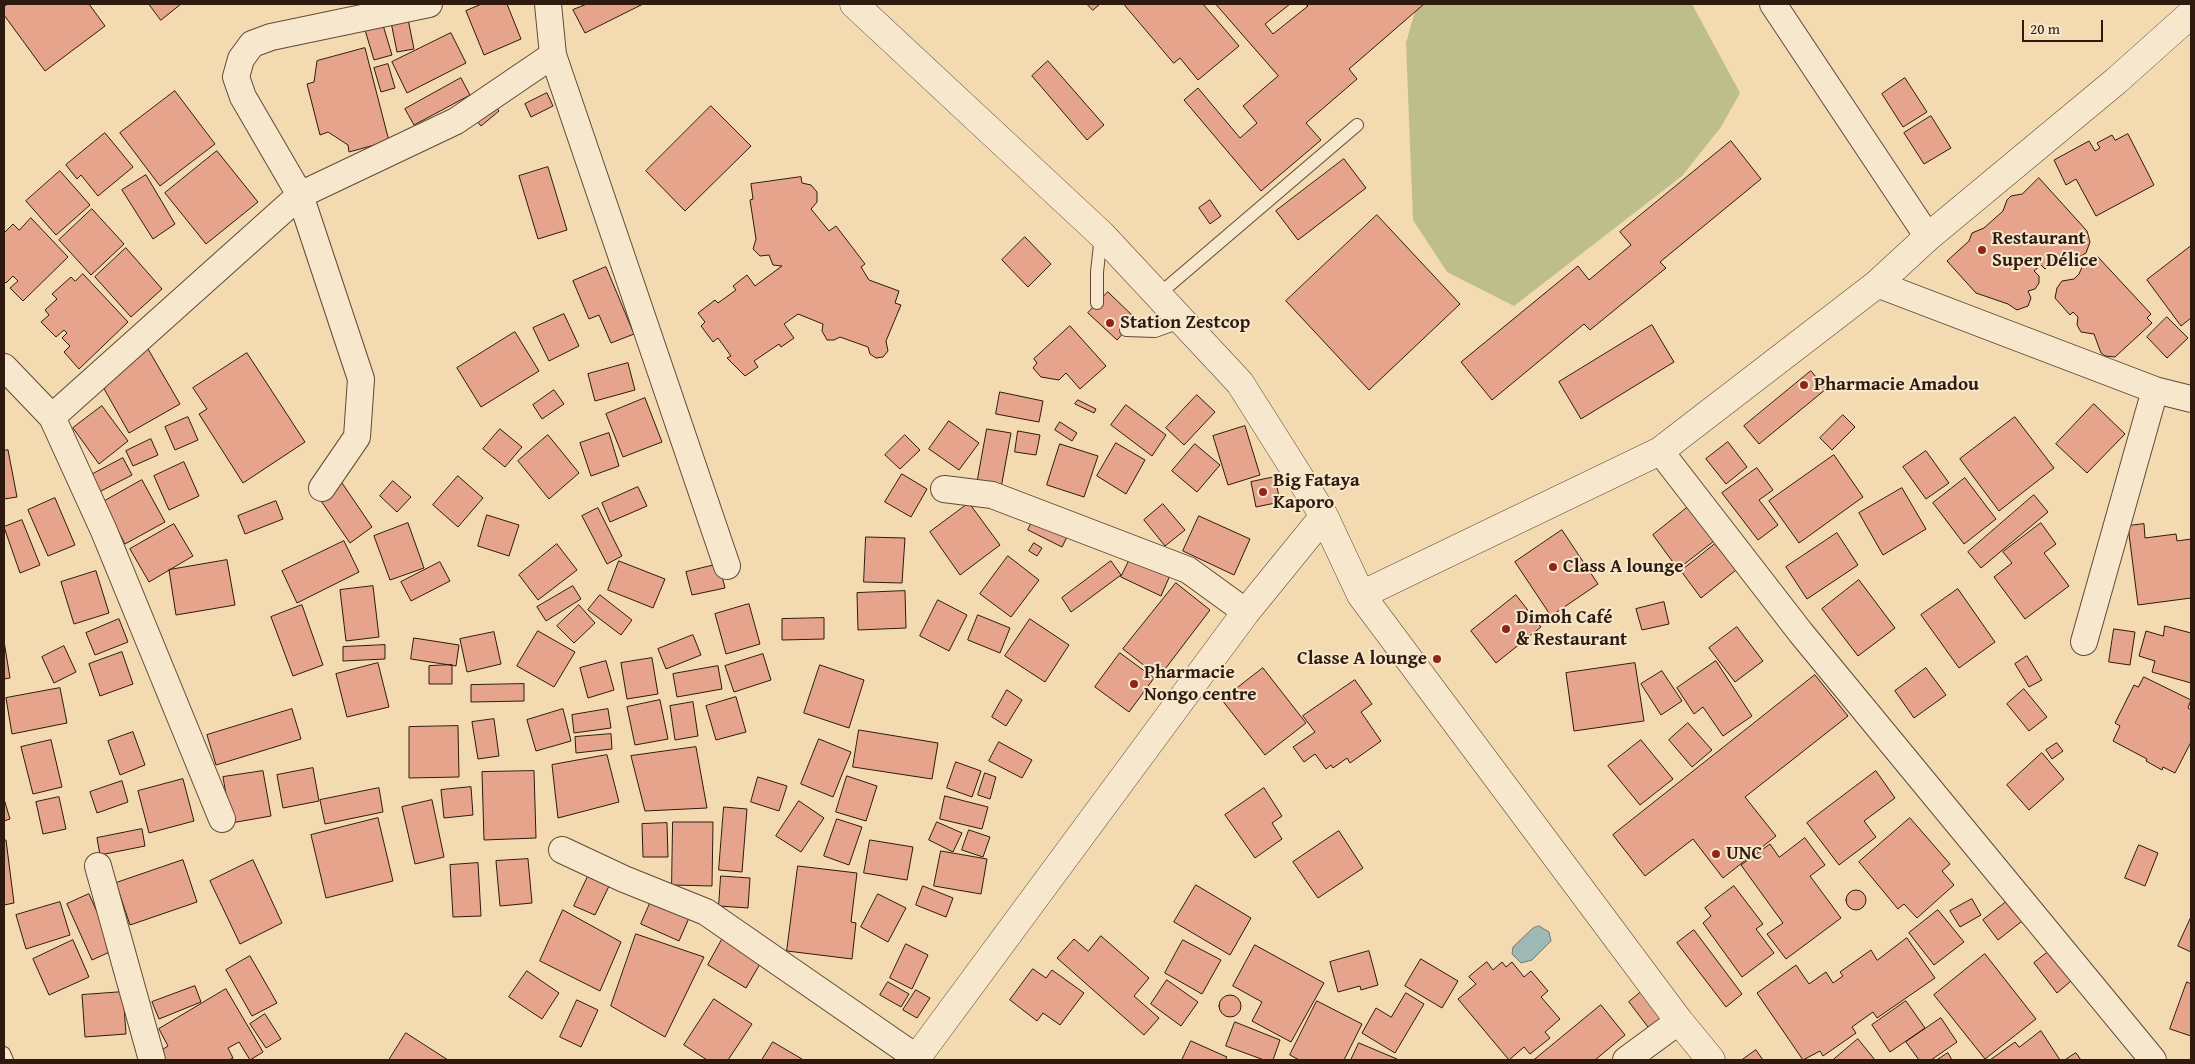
<!DOCTYPE html>
<meta charset="utf-8">
<style>
body{margin:0}
#map{position:relative;width:2195px;height:1064px;overflow:hidden;background:#f3dab1;font-family:"Gentium Book Plus",serif}
canvas{display:block}
.frame{position:absolute;inset:0;border:5px solid #2e1a0e;pointer-events:none}
.scale{position:absolute;left:2022px;top:20px;width:81px;height:22px;box-sizing:border-box;border:2px solid #2e1a0e;border-top:0;padding-left:6px;font-size:15px;line-height:18px;white-space:nowrap;color:#2e1a0e;-webkit-text-stroke:4px #f7e7cc;paint-order:stroke}
</style>
<div id="map">
<canvas width="2195" height="1064"></canvas>
<div class="frame"></div>
<div class="scale">20 m</div>
</div>
<script>
const context = document.querySelector('canvas').getContext('2d');
context.lineJoin = 'round';
function fill(path, color) { context.fillStyle = color; context.fill(path, 'evenodd'); }
function trace(path, color, width, dash) { context.strokeStyle = color; context.lineWidth = width; context.lineCap = dash ? 'butt' : 'round'; context.setLineDash(dash || []); context.stroke(path); }
function label(font, color, halo, rows, align = 'center') {
  context.font = font + ' "Gentium Book Plus",serif'; context.lineWidth = 4; context.setLineDash([]); context.textBaseline = 'middle'; context.strokeStyle = halo; context.fillStyle = color; for (const [text, x, y, turn = 0] of rows) {
    context.save(); context.translate(x, y); context.rotate((+turn || 0) * Math.PI / 180); context.textAlign = isNaN(turn) ? turn : align; if (halo) context.strokeText(text, 0, 0); context.fillText(text, 0, 0); context.restore();
  }
}
fill(new Path2D(`
 M1417,4H1692L1740,93L1721,127L1682,176L1514,306L1447,272L1413,220L1406,43Z`), '#bebe8a');
const water = new Path2D(`
 M1539,926L1549,932L1551,941L1532,960L1521,963L1512,954L1513,947L1533,928Z`);
fill(water, '#9eb8b5');
trace(water, '#717972', 1);
const building = new Path2D(`
 M8,4H89L105,26L45,71L4,15V7Z
 M149,4H181L161,20Z
 M482,4H507L521,39L484,55L466,11Z
 M587,4H643L585,33L573,10Z
 M1087,4H1100L1093,10Z
 M1124,4H1203L1239,46L1198,80L1180,58L1174,63Z
 M1216,4H1290L1265,24L1273,34L1308,6L1305,4H1424L1349,69L1357,79L1306,123L1321,140L1261,191L1184,100L1198,88L1240,138L1257,123L1243,106L1278,76Z
 M408,19L414,49L397,52L391,22Z
 M383,25L392,55L374,60L365,30Z
 M451,33L466,63L407,93L392,62Z
 M365,48L389,141L349,152L348,145L328,132L320,135L307,84L314,82L317,61Z
 M1048,61L1104,125L1087,140L1032,76Z
 M388,64L395,88L381,92L374,68Z
 M461,78L470,95L414,125L405,109Z
 M1905,78L1927,112L1903,127L1882,94Z
 M175,91L215,144L160,186L120,133Z
 M547,93L553,106L531,117L525,104Z
 M491,100L499,111L481,126L472,115Z
 M711,106L751,146L685,211L646,171Z
 M1931,116L1951,148L1924,164L1904,133Z
 M105,133L133,167L98,196L81,175L77,179L66,165Z
 M2128,134L2154,185L2096,216L2076,179L2066,185L2054,160L2089,141L2095,151L2100,148L2097,143L2112,135L2115,140Z
 M1731,141L1761,179L1660,262L1666,268L1590,330L1584,324L1492,400L1461,362L1578,266L1589,280L1631,245L1620,232Z
 M217,151L258,202L206,244L165,193Z
 M1344,159L1366,188L1298,240L1276,211Z
 M548,167L567,230L538,239L519,176Z
 M60,171L90,205L56,235L26,201Z
 M146,175L175,224L153,239L122,190Z
 M801,177L802,183L811,185L817,192V202L811,209L829,231L836,226L865,264L861,267L869,280L899,291L895,303L901,305L886,341L888,351L883,357L876,358L870,354L868,347L840,337L834,340H827L822,331L823,324L798,314L784,324L794,338L781,347L779,344L754,361L758,367L745,376L727,358L731,356L718,338L713,342L701,326L705,322L698,313L715,300L718,303L736,290L733,286L747,275L755,286L782,266L773,265L769,255L760,256L753,249L756,239L750,200L753,199L751,184Z
 M2039,178L2087,231L2090,242L2086,253L2081,256L2070,258L2064,255L2060,265H2049L2045,269L2041,265L2034,271L2039,276V283L2035,289L2028,291L2031,298L2028,306L2017,310L2008,304L1976,293L1947,261L1969,241L1972,233L1984,228L2003,211L2007,200L2011,196L2022,194Z
 M1210,200L1221,216L1210,224L1199,208Z
 M92,209L124,244L91,275L59,240Z
 M1377,215L1460,304L1369,390L1286,301Z
 M31,218L68,257L23,301L10,288L18,281L13,276L6,283L4,281V233L13,224L19,230Z
 M1025,237L1051,264L1028,287L1002,260Z
 M2191,246V318L2181,326L2147,280Z
 M126,248L162,289L131,317L95,277Z
 M2098,257L2151,314L2147,318L2152,323L2115,357L2105,356L2101,353L2094,334L2081,332L2077,325L2078,317L2073,312L2070,315L2055,298L2057,288L2062,281L2074,279L2079,274L2083,265Z
 M606,267L634,334L611,343L599,315L589,319L573,281Z
 M83,274L128,322L79,369L64,352L70,346L62,338L67,333L64,330L56,337L41,322L49,315L45,310L57,299L52,294L71,277L75,281Z
 M1108,292L1136,319L1117,340L1088,313Z
 M564,314L579,346L549,361L533,328Z
 M2167,317L2188,338L2167,358L2147,337Z
 M1652,325L1674,362L1581,419L1559,382Z
 M1070,326L1106,366L1080,389L1066,373L1059,380L1041,377L1033,368L1037,363L1034,359Z
 M515,332L539,371L481,407L457,368Z
 M148,349L180,404L129,433L98,378Z
 M247,353L305,442L243,483L199,414L207,409L193,388Z
 M628,363L635,390L595,401L588,374Z
 M1811,371L1826,389L1759,444L1744,426Z
 M554,390L564,404L542,419L533,405Z
 M1000,392L1043,401L1039,422L996,414Z
 M1197,395L1215,412L1184,445L1166,428Z
 M645,398L662,442L623,457L606,414Z
 M1078,400L1096,409L1094,413L1075,404Z
 M2094,404L2125,434L2087,473L2056,444Z
 M1126,405L1166,435L1152,456L1111,425Z
 M102,406L128,441L99,464L73,428Z
 M1843,415L1855,427L1832,450L1820,438Z
 M188,417L198,440L175,450L165,427Z
 M2015,417L2054,468L1999,511L1960,459Z
 M949,421L979,443L959,470L929,449Z
 M1060,422L1077,433L1072,441L1055,430Z
 M1245,426L1260,475L1228,485L1213,436Z
 M500,429L522,447L505,467L483,449Z
 M987,429L1011,433L1001,488L977,484Z
 M1018,431L1040,435L1036,455L1015,452Z
 M609,433L619,466L591,476L580,443Z
 M548,435L579,473L549,499L518,461Z
 M905,435L920,450L900,469L885,455Z
 M151,439L158,455L133,466L126,451Z
 M1728,442L1747,467L1726,484L1706,459Z
 M1116,443L1145,460L1126,494L1097,476Z
 M1060,444L1098,456L1084,497L1047,485Z
 M1195,444L1220,465L1197,492L1172,471Z
 M8,450L17,497L4,499V451Z
 M1926,451L1949,483L1926,499L1903,467Z
 M1834,455L1863,497L1799,543L1769,501Z
 M123,458L132,475L99,492L91,475Z
 M184,462L199,496L169,510L154,476Z
 M1757,468L1773,490L1759,500L1778,525L1758,540L1722,493Z
 M902,474L927,489L911,517L885,502Z
 M458,476L483,498L458,527L433,505Z
 M1275,477L1280,502L1256,507L1251,482Z
 M1965,478L1996,519L1964,544L1933,503Z
 M142,480L165,522L125,544L103,502Z
 M393,481L411,497L397,512L380,496Z
 M342,483L372,527L350,543L319,498Z
 M638,487L647,506L610,522L602,503Z
 M1902,488L1926,529L1883,555L1859,513Z
 M2034,495L2048,512L1981,568L1968,552Z
 M55,498L75,545L48,556L28,510Z
 M276,501L283,519L245,534L238,516Z
 M969,503L1000,545L960,575L930,532Z
 M1163,504L1185,530L1165,546L1144,520Z
 M1688,507L1714,541L1678,569L1653,535Z
 M598,508L622,556L607,564L582,516Z
 M487,515L519,525L509,556L478,546Z
 M1199,516L1250,539L1234,575L1183,551Z
 M1034,518L1068,535L1062,547L1028,530Z
 M22,520L40,565L20,573L4,527Z
 M408,523L424,568L390,580L374,536Z
 M2041,523L2056,544L2044,553L2069,586L2025,619L1994,577L2012,563L2003,552Z
 M174,524L193,556L149,582L130,549Z
 M2144,524L2145,538L2176,534L2177,541L2191,539V598L2138,605L2128,526Z
 M1562,530L1598,584L1551,616L1515,562Z
 M1837,533L1858,565L1807,599L1786,567Z
 M866,537L905,538L902,583L864,582Z
 M344,541L359,572L297,603L282,571Z
 M1034,543L1042,548L1037,556L1029,551Z
 M557,544L577,570L538,600L519,575Z
 M1715,544L1736,570L1701,598L1681,571Z
 M1132,555L1171,573L1161,596L1121,577Z
 M1008,556L1039,580L1011,617L980,594Z
 M227,560L235,605L176,615L169,570Z
 M619,561L665,579L653,608L608,590Z
 M1111,561L1121,575L1071,612L1062,598Z
 M440,562L450,581L411,601L401,582Z
 M719,564L725,588L692,595L686,572Z
 M96,571L109,613L74,624L61,582Z
 M1859,580L1895,628L1858,656L1822,609Z
 M1176,583L1210,610L1159,677L1123,649Z
 M373,586L379,637L346,641L340,590Z
 M573,586L581,599L546,621L537,607Z
 M1958,589L1995,642L1959,668L1921,615Z
 M905,591L906,628L858,630L857,593Z
 M600,595L632,620L621,635L588,610Z
 M1516,595L1541,627L1496,663L1471,631Z
 M938,600L967,615L949,651L920,636Z
 M1664,602L1669,624L1642,630L1636,609Z
 M749,604L760,644L726,654L715,614Z
 M302,605L323,665L293,676L271,617Z
 M579,605L595,623L574,643L557,626Z
 M978,615L1010,628L1000,653L968,640Z
 M824,618V639L782,640V619Z
 M119,619L128,642L95,655L86,633Z
 M1030,619L1069,645L1045,682L1005,656Z
 M2165,626L2191,633V683L2152,672L2155,661L2139,656L2146,631L2163,636Z
 M1737,627L1763,661L1735,682L1709,648Z
 M2114,629L2135,632L2130,665L2109,662Z
 M538,631L575,652L554,687L517,666Z
 M494,632L501,664L467,672L460,639Z
 M693,635L701,655L666,669L658,649Z
 M414,638L459,645L456,666L411,659Z
 M4,641L10,678L4,679Z
 M385,645V659L343,661V647Z
 M64,646L76,672L54,683L42,657Z
 M122,652L133,684L100,696L89,664Z
 M1120,653L1154,678L1129,712L1095,687Z
 M763,654L771,680L734,692L725,666Z
 M2027,656L2042,680L2029,687L2015,664Z
 M652,658L658,694L627,699L621,663Z
 M606,661L614,690L588,698L580,668Z
 M1716,661L1752,716L1723,736L1703,707L1694,714L1677,688Z
 M378,663L389,707L347,717L336,674Z
 M1635,663L1644,721L1574,731L1566,673Z
 M452,665V684H429V666Z
 M820,665L864,680L849,728L804,713Z
 M718,666L722,689L677,697L673,674Z
 M1263,668L1306,723L1265,755L1222,700Z
 M1926,668L1946,695L1914,718L1895,691Z
 M1662,671L1682,701L1661,715L1641,684Z
 M1815,675L1848,716L1745,797L1776,836L1723,878L1693,839L1645,876L1613,835Z
 M2144,677L2191,700L2188,708L2191,710V742L2175,773L2163,767L2162,770L2146,761L2147,759L2113,741L2120,726L2115,723L2134,685L2138,687Z
 M1355,680L1372,704L1361,712L1381,741L1350,763L1347,758L1333,768L1331,765L1326,769L1315,754L1304,762L1293,747L1315,732L1303,716Z
 M524,684V701L471,702V685Z
 M60,688L67,723L12,734L6,698Z
 M2024,689L2047,717L2029,731L2007,704Z
 M1007,690L1022,700L1006,726L992,717Z
 M736,697L746,732L716,740L706,706Z
 M660,700L668,739L635,745L627,707Z
 M693,702L698,736L675,740L670,706Z
 M292,709L301,739L216,765L207,735Z
 M563,709L571,741L536,751L527,720Z
 M608,709L611,728L574,733L572,715Z
 M494,719L499,756L478,759L472,722Z
 M1688,723L1712,750L1692,767L1669,740Z
 M458,726L459,777L409,778V727Z
 M859,730L938,743L932,779L853,767Z
 M133,732L145,765L120,775L108,741Z
 M611,734L612,749L576,753L575,737Z
 M819,739L851,752L833,797L801,784Z
 M51,740L62,787L33,794L21,747Z
 M1641,740L1673,779L1640,805L1608,766Z
 M999,742L1032,760L1022,778L989,761Z
 M2057,743L2063,751L2052,759L2046,750Z
 M696,747L707,808L645,811L631,756Z
 M2042,753L2064,779L2029,810L2007,785Z
 M607,755L619,802L558,818L552,765Z
 M956,762L981,771L972,797L947,788Z
 M313,768L319,801L283,808L277,775Z
 M263,771L271,816L231,823L223,777Z
 M534,771L536,838L484,840L482,772Z
 M1876,771L1895,798L1864,821L1876,837L1839,865L1807,823Z
 M985,773L996,777L990,799L978,795Z
 M847,776L877,786L866,821L836,812Z
 M758,777L787,786L779,811L751,802Z
 M183,779L194,821L149,833L138,791Z
 M122,781L128,802L97,813L90,792Z
 M471,787L473,815L444,818L441,790Z
 M379,788L383,812L325,824L320,800Z
 M1264,788L1282,816L1272,823L1282,839L1255,858L1225,815Z
 M945,796L988,807L982,829L940,819Z
 M59,797L66,829L43,834L36,802Z
 M4,799L10,819L4,821Z
 M432,800L444,857L415,864L402,807Z
 M799,801L824,818L801,852L776,836Z
 M724,807L747,809L742,872L719,870Z
 M378,818L393,881L326,898L311,835Z
 M1910,818L1950,864L1942,871L1954,885L1917,918L1904,904L1898,909L1859,862Z
 M837,819L862,827L849,865L824,856Z
 M673,822H713L712,886L672,885Z
 M937,822L962,833L953,852L929,840Z
 M667,823L668,857H643L642,824Z
 M142,829L145,846L100,855L97,838Z
 M969,830L990,837L983,857L962,850Z
 M1339,831L1363,868L1318,898L1293,862Z
 M1805,838L1825,865L1810,876L1841,918L1786,959L1767,934L1783,923L1741,865L1770,844L1779,857Z
 M4,840H6L14,903L4,905Z
 M870,840L913,847L907,880L864,873Z
 M2139,845L2158,853L2145,886L2125,878Z
 M941,851L987,859L981,894L934,886Z
 M528,859L532,903L500,906L496,861Z
 M183,860L197,902L130,925L116,883Z
 M253,860L282,923L240,944L210,881Z
 M478,863L481,916L453,917L450,865Z
 M798,866L857,873L851,922L856,923L852,959L787,951Z
 M590,872L611,882L595,915L574,906Z
 M721,876L750,878L748,908L719,906Z
 M1196,885L1251,918L1230,955L1174,922Z
 M923,886L953,898L946,917L916,905Z
 M1734,886L1763,924L1756,929L1774,953L1742,977L1703,923L1711,916L1705,908Z
 M1846 900a10 10 0 1 1 20 0a10 10 0 1 1-20 0Z
 M89,894L114,950L92,960L67,904Z
 M878,894L906,908L888,942L861,927Z
 M1972,899L1981,915L1960,927L1950,911Z
 M2010,899L2026,918L1998,940L1983,920Z
 M651,901L689,918L679,941L641,924Z
 M60,902L70,935L26,949L16,915Z
 M563,910L621,942L600,991L540,961Z
 M1938,910L1964,942L1934,965L1909,933Z
 M2191,917V952L2178,946Z
 M1694,930L1742,994L1726,1007L1677,943Z
 M636,934L704,957L665,1037L611,1006Z
 M725,934L764,957L746,988L708,965Z
 M1101,936L1149,978L1134,996L1159,1018L1144,1035L1057,958L1074,939L1088,951Z
 M1907,938L1935,978L1877,1018L1873,1012L1852,1027L1856,1033L1823,1056L1820,1051L1803,1060L1757,993L1796,965L1809,984L1826,972L1833,983L1843,976L1840,972L1871,950L1877,960Z
 M73,940L89,977L49,995L33,959Z
 M1183,940L1221,960L1202,994L1165,973Z
 M906,944L928,955L912,989L890,978Z
 M1255,945L1324,983L1291,1042L1252,1021L1262,1002L1233,986Z
 M1369,951L1378,985L1361,990L1360,986L1338,992L1330,962Z
 M2048,952L2071,981L2057,993L2034,963Z
 M1985,954L2036,1019L1985,1059L1934,995Z
 M250,956L277,1003L252,1016L226,970Z
 M1421,959L1458,981L1442,1008L1405,986Z
 M1487,962L1493,970L1502,962L1506,967L1512,962L1524,977L1531,971L1548,991L1541,997L1560,1019L1545,1032L1550,1038L1530,1054L1524,1047L1509,1060L1458,999L1476,984L1469,977Z
 M1033,969L1046,978L1052,970L1084,993L1060,1025L1043,1013L1037,1021L1010,1000Z
 M527,971L559,993L542,1019L509,997Z
 M1167,980L1198,1002L1181,1026L1151,1004Z
 M888,982L909,994L901,1007L880,995Z
 M2187,982L2191,984V1036L2170,1029Z
 M195,986L201,1002L159,1019L152,1002Z
 M226,989L263,1052L250,1060L239,1042L228,1048L233,1058L229,1060H161L157,1053L168,1046L159,1029Z
 M916,990L930,998L917,1018L903,1010Z
 M123,992L126,1034L85,1037L82,995Z
 M1641,992L1663,1021L1651,1031L1629,1002Z
 M1406,993L1424,1004L1395,1053L1362,1033L1376,1008L1391,1017Z
 M1219 1006a11 11 0 1 1 22 0a11 11 0 1 1-22 0Z
 M714,999L752,1024L728,1060H707L684,1045Z
 M577,1000L598,1010L581,1047L560,1037Z
 M1317,1001L1362,1024L1344,1060H1299L1290,1055Z
 M1906,1001L1925,1028L1890,1052L1872,1025Z
 M1601,1005L1625,1035L1595,1060H1534Z
 M265,1014L281,1039L266,1048L250,1024Z
 M1941,1018L1957,1042L1931,1060H1919L1906,1042Z
 M1235,1022L1280,1040L1273,1060H1264L1226,1046Z
 M2041,1031L2060,1060H1990L2015,1042L2019,1047Z
 M406,1033L448,1060H389Z
 M1858,1039L1875,1060H1833Z
 M1191,1041L1227,1057L1225,1060H1182Z
 M773,1042L802,1059L801,1060H762Z
 M1359,1043L1397,1059V1060H1351Z
 M1756,1050L1763,1060H1742Z
 M1948,1053L1952,1060H1937Z
 M2076,1053L2081,1060H2065Z`);
fill(building, '#e7a48c');
trace(building, '#2e1a0e', 1);
const service = new Path2D(`
 M1158,295L1357,125
 M1097,303V272L1101,236
 M1126,330L1155,331L1183,321
 M4,1053L7,1060`);
const minor = new Path2D(`
 M1773,4L1928,237
 M553,55L727,566
 M1877,284L2155,390L2191,399
 M4,367L52,417L104,531L222,819
 M52,417L300,195L456,121L553,55L548,4
 M1660,451L1801,633L2153,1060
 M322,488L357,437L361,379L300,195L243,97L236,77L241,59L252,44L271,37L429,4
 M944,489L992,495L1188,570L1246,612
 M2084,642L2155,390
 M562,850L624,879L706,912L917,1058
 M98,866L152,1060
 M1626,1060L1679,1021`);
const tertiary = new Path2D(`
 M854,4L1101,234L1240,383L1324,516L1361,595L1679,1021L1711,1060
 M1361,595L1660,451L1877,284L1928,237L2116,81L2191,14
 M915,1060L1246,612L1324,516`);
trace(service, '#5f4a37', 14);
trace(minor, '#5f4a37', 28);
trace(tertiary, '#5f4a37', 29);
trace(service, '#f7e7cc', 12);
trace(minor, '#f7e7cc', 26);
trace(tertiary, '#f7e7cc', 28);
for (const [x, y, r, color] of [
 [1982,250,5,"#8f2418"],
 [1110,323,5,"#8f2418"],
 [1804,385,5,"#8f2418"],
 [1263,492,5,"#8f2418"],
 [1553,567,5,"#8f2418"],
 [1506,629,5,"#8f2418"],
 [1437,659,5,"#8f2418"],
 [1134,684,5,"#8f2418"],
 [1716,854,5,"#8f2418"]
]) { const dot = new Path2D(); dot.arc(x, y, r, 0, 2 * Math.PI); context.fillStyle = color; context.fill(dot); trace(dot, '#f7e7cc', 2); }
label('bold 19px', '#2e1a0e', '#f7e7cc', [
 ["Restaurant",1992,239],
 ["Super Délice",1992,261],
 ["Station Zestcop",1120,323],
 ["Pharmacie Amadou",1814,385],
 ["Big Fataya",1273,481],
 ["Kaporo",1273,503],
 ["Class A lounge",1563,567],
 ["Dimoh Café",1516,618],
 ["& Restaurant",1516,640],
 ["Classe A lounge",1427,659,"right"],
 ["Pharmacie",1144,673],
 ["Nongo centre",1144,695],
 ["UNC",1726,854]
], 'left');
</script>
